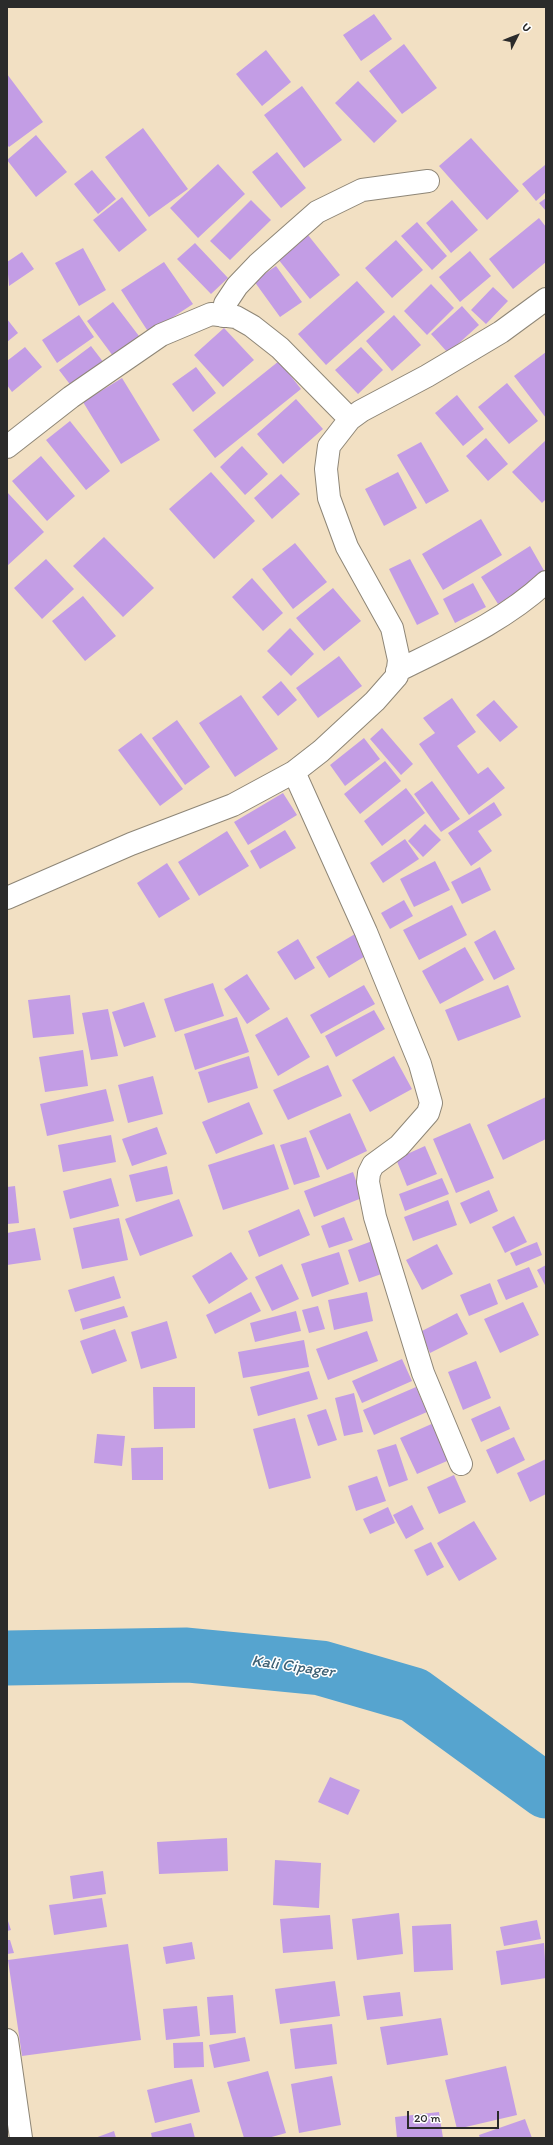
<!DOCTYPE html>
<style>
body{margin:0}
#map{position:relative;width:553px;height:2145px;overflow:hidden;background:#f2e0c3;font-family:Itim,sans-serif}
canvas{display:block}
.frame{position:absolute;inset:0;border:8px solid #2b2b2b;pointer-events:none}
.north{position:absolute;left:497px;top:16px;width:40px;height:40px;-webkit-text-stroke:3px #fff;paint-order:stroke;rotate:48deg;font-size:11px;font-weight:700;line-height:16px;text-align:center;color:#2b2b2b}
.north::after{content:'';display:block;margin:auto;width:14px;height:18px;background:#2b2b2b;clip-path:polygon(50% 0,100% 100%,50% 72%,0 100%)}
.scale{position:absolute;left:407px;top:2111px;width:92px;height:18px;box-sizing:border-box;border:2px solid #2b2b2b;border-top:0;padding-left:5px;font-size:12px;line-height:14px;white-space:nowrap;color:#2b2b2b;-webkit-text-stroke:3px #fff;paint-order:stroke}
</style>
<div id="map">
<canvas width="553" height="2145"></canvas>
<div class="frame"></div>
<div class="north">U</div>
<div class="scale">20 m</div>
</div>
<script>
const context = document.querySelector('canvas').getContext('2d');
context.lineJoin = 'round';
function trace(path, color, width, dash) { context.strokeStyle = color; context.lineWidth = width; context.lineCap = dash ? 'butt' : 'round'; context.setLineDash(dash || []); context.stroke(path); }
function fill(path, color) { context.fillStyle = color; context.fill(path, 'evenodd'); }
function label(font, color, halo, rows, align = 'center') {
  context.font = font + ' Itim,sans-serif'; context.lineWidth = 3; context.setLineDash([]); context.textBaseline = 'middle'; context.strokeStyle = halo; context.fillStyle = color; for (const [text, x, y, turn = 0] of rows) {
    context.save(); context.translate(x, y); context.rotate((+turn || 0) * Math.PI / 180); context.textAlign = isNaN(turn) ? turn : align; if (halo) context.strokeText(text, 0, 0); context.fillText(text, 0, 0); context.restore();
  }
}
trace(new Path2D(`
 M7,1658L187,1655L321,1668L414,1695L546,1791`), '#56a4cf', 55);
fill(new Path2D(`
 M374,14L392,39L361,61L343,35Z
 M404,44L437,88L402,114L369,71Z
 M266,50L291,82L262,106L236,74Z
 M7,74L43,122L9,147L7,145Z
 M358,81L397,121L374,143L335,103Z
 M302,86L342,140L304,168L264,115Z
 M143,128L188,189L149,217L105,157Z
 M36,135L67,172L36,197L7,160Z
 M471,138L519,191L487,220L439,166Z
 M277,152L306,188L281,208L252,172Z
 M218,164L245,194L198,238L170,208Z
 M545,165L546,192L536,201L522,184Z
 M92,170L116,199L98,214L74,184Z
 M122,197L147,230L119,252L93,220Z
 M546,198V211L539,203Z
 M251,200L271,220L230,260L210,241Z
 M452,200L478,230L451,253L426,223Z
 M539,218L546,227V262L513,289L489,259Z
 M417,222L447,256L432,270L401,236Z
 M308,235L340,275L310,299L278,259Z
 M396,240L423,270L392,298L365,268Z
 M195,243L228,278L211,294L177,259Z
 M83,248L106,290L79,306L55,263Z
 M470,251L491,276L460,302L439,277Z
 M22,252L34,269L9,286L7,262Z
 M164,262L193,304L149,333L121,290Z
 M276,266L302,302L280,317L254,281Z
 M357,281L385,312L326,365L298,334Z
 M431,284L454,308L427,335L404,311Z
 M493,287L508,301L486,324L471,310Z
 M113,302L139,336L113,356L87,321Z
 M462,306L479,325L448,353L431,334Z
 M79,315L94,337L57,363L42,340Z
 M394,315L421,345L392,371L366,341Z
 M7,319L18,333L7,342Z
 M224,328L254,360L223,387L194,355Z
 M91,346L104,363L72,387L59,370Z
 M25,347L42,367L12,392L7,385V361Z
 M361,347L383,370L358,394L335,370Z
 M546,352V418L514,376Z
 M279,361L301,389L215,458L193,430Z
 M196,367L216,393L193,412L172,384Z
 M122,378L160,440L121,464L83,402Z
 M507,383L538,421L509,444L478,407Z
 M457,395L484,429L463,446L435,413Z
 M296,399L323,429L283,464L257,434Z
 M70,421L110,471L86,490L46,440Z
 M486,438L508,464L488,481L466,456Z
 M546,440V499L542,503L512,472Z
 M421,442L449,491L426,504L397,455Z
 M242,446L268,474L245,495L220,467Z
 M41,456L75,496L47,521L12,481Z
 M211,472L255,521L214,559L169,509Z
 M398,472L417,508L384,526L365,489Z
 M281,474L300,494L272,519L254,498Z
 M7,492L44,532L7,566Z
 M481,519L502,555L443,590L422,554Z
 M104,537L154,588L123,617L73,566Z
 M295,543L327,582L293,609L262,569Z
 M530,546L546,574L498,604L481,577Z
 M46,559L74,589L42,619L14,588Z
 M410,559L439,614L417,625L389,569Z
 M252,578L283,613L263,631L232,597Z
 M473,583L486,607L455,623L443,599Z
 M333,588L361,621L324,651L296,618Z
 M83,596L116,636L85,661L52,621Z
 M290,628L314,654L291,676L267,651Z
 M339,656L362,686L318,718L296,688Z
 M281,681L297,700L278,716L262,697Z
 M241,695L278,749L235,777L199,723Z
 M452,698L476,732L457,746L478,774L488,767L505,788L469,815L419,744L435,733L423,718Z
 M494,700L518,727L500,742L476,715Z
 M177,720L210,767L185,785L152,738Z
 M382,728L413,764L401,775L370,739Z
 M141,733L183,789L160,806L118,750Z
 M364,738L380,759L345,786L330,765Z
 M385,761L401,781L360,814L344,794Z
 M432,781L460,819L441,832L414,794Z
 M406,788L425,813L382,846L364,821Z
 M283,793L297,815L248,845L234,822Z
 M494,802L502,815L478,831L492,851L471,866L448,833Z
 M425,824L441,840L423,857L408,841Z
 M285,830L296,848L260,869L250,851Z
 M227,831L249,866L199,896L178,862Z
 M405,839L419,859L383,883L370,863Z
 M435,861L450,890L414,907L400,879Z
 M167,863L190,899L159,918L137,883Z
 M480,867L491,890L462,904L451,882Z
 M404,900L413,916L390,929L381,913Z
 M452,905L467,935L419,960L403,930Z
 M495,930L515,969L494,980L474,942Z
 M355,934L367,955L329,978L316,957Z
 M298,939L315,968L295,980L277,952Z
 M465,947L484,980L440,1004L422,971Z
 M247,974L270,1009L247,1024L224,989Z
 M213,983L224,1016L175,1032L164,999Z
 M364,985L375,1004L321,1034L310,1015Z
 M508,985L521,1017L458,1041L445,1010Z
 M70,995L74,1034L33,1038L28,1000Z
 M144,1002L156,1037L124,1047L112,1012Z
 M108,1009L118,1056L91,1060L82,1013Z
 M374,1010L385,1029L336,1057L325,1036Z
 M237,1017L249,1052L195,1070L184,1034Z
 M287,1017L310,1057L278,1076L255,1035Z
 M83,1050L88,1086L45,1092L39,1057Z
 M249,1056L258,1088L208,1103L198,1072Z
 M394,1056L412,1089L370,1112L352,1080Z
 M328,1065L342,1096L288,1120L273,1090Z
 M153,1076L163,1114L128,1123L118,1085Z
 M106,1089L114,1121L47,1136L40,1104Z
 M546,1097V1139L503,1160L487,1125Z
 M249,1102L263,1134L216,1154L202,1122Z
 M350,1113L367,1151L327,1170L309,1131Z
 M470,1123L494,1178L456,1193L433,1139Z
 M157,1127L167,1154L132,1166L122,1139Z
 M111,1135L116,1162L63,1172L58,1145Z
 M306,1137L320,1177L294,1185L280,1145Z
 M274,1144L289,1189L223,1210L208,1165Z
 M425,1146L437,1174L407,1186L396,1159Z
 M167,1166L173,1194L136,1202L129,1175Z
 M353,1172L362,1198L314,1217L304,1191Z
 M111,1178L119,1206L70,1219L63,1191Z
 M442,1178L449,1194L405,1211L399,1194Z
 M15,1186L19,1223L7,1224V1187Z
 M489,1190L498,1211L470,1224L460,1203Z
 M179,1199L193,1236L140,1256L125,1219Z
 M448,1200L457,1225L413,1241L404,1217Z
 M299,1209L310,1235L259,1257L248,1231Z
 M514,1216L527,1242L505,1253L492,1227Z
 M344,1217L353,1240L329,1248L321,1226Z
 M119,1218L128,1260L82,1269L73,1228Z
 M35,1228L41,1260L7,1265V1233Z
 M375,1240L387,1272L359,1282L348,1250Z
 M537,1242L542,1255L516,1266L510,1253Z
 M437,1244L453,1274L422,1290L406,1260Z
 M231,1252L248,1279L209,1304L192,1276Z
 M339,1252L349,1284L312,1297L301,1264Z
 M282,1264L299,1299L272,1311L255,1277Z
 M546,1265V1287L537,1270Z
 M529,1267L538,1287L506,1300L497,1280Z
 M114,1276L121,1298L75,1312L68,1290Z
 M490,1283L498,1304L469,1316L460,1295Z
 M251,1292L261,1311L215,1334L206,1315Z
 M367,1292L373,1321L334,1330L328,1300Z
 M523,1302L539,1335L500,1353L484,1319Z
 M124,1306L128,1317L83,1330L80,1319Z
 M318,1306L325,1329L309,1333L302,1310Z
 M296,1311L301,1331L255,1342L250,1323Z
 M457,1313L468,1334L430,1353L420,1332Z
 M167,1321L177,1358L141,1369L131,1332Z
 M115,1329L127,1361L92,1374L80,1341Z
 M367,1331L378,1361L328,1380L316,1349Z
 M304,1340L309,1367L243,1378L238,1352Z
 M402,1359L412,1381L362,1403L352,1381Z
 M476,1361L491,1398L463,1410L448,1372Z
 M309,1371L318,1399L258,1416L250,1387Z
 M153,1387H195V1428L154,1429Z
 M416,1387L427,1412L374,1435L363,1410Z
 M354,1393L363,1432L344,1436L335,1398Z
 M500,1406L510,1429L481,1442L471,1419Z
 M326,1409L337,1440L318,1446L307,1415Z
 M295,1418L311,1478L269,1489L253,1429Z
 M436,1422L454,1458L417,1474L400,1438Z
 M97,1434L125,1436L122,1466L94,1463Z
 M514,1437L525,1460L497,1474L486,1450Z
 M396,1444L408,1480L389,1487L377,1450Z
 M163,1447V1480H132L131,1448Z
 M546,1459V1494L530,1502L517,1473Z
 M454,1475L466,1502L439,1514L427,1487Z
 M377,1476L386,1501L356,1511L348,1486Z
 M412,1505L424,1529L406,1539L393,1515Z
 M388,1507L395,1523L370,1534L363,1519Z
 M474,1521L497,1559L459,1581L437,1543Z
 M431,1542L444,1567L427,1576L414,1550Z
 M330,1777L360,1790L348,1815L318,1802Z
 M227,1838L228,1871L159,1874L157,1842Z
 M275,1860L321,1863L319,1908L273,1905Z
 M103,1871L106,1894L73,1899L70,1876Z
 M102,1898L107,1927L54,1935L49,1905Z
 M399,1913L403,1954L357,1960L352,1919Z
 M330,1915L333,1949L283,1953L280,1919Z
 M7,1918L11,1930L7,1931Z
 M537,1920L541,1939L504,1946L500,1927Z
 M451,1924L453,1970L414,1972L412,1926Z
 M7,1940H10L14,1953L7,1954Z
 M192,1942L195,1959L166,1964L163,1947Z
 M544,1943L546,1978L501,1985L496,1951Z
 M128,1944L141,2040L22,2056L8,1960Z
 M335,1981L340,2016L280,2024L275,1989Z
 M400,1992L403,2016L367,2020L363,1996Z
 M233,1995L236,2033L210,2035L207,1997Z
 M197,2006L200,2036L166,2040L163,2009Z
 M441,2018L448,2055L387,2065L380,2027Z
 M332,2024L337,2064L295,2069L290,2029Z
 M245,2037L250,2061L214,2068L209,2045Z
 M203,2042L204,2067L174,2068L173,2043Z
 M506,2066L517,2115L457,2129L445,2080Z
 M268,2071L286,2133L268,2138H244L227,2082Z
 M332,2076L341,2125L299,2133L291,2084Z
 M192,2079L200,2112L155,2123L147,2090Z
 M439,2112L443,2138H397L395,2117Z
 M525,2119L532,2138H480L479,2135Z
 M191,2123L195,2138H152L151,2133Z
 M114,2131L116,2138H95Z`), '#c39de5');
const minor = new Path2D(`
 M223,316L225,304L237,286L258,264L317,212L362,190L428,181
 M7,447L71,397L161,335L211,314L236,317L252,326L280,348L350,419
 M397,671C449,645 503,622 546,582
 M294,772L366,932L420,1064L431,1103L428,1113L399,1146L373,1165L369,1173L368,1182L375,1217L423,1373L461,1464
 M7,898L131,844L233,805L294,772L321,751L375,701L397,676L399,660L392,628L347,547L329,498L326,469L329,446L350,419L361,411L427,376L501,332L546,299
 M7,2040L21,2138`);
trace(minor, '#8e8677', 24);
trace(minor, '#fff', 22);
label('italic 16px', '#3e6175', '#fff', [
 ["Kali Cipager",293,1667,8]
]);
</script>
